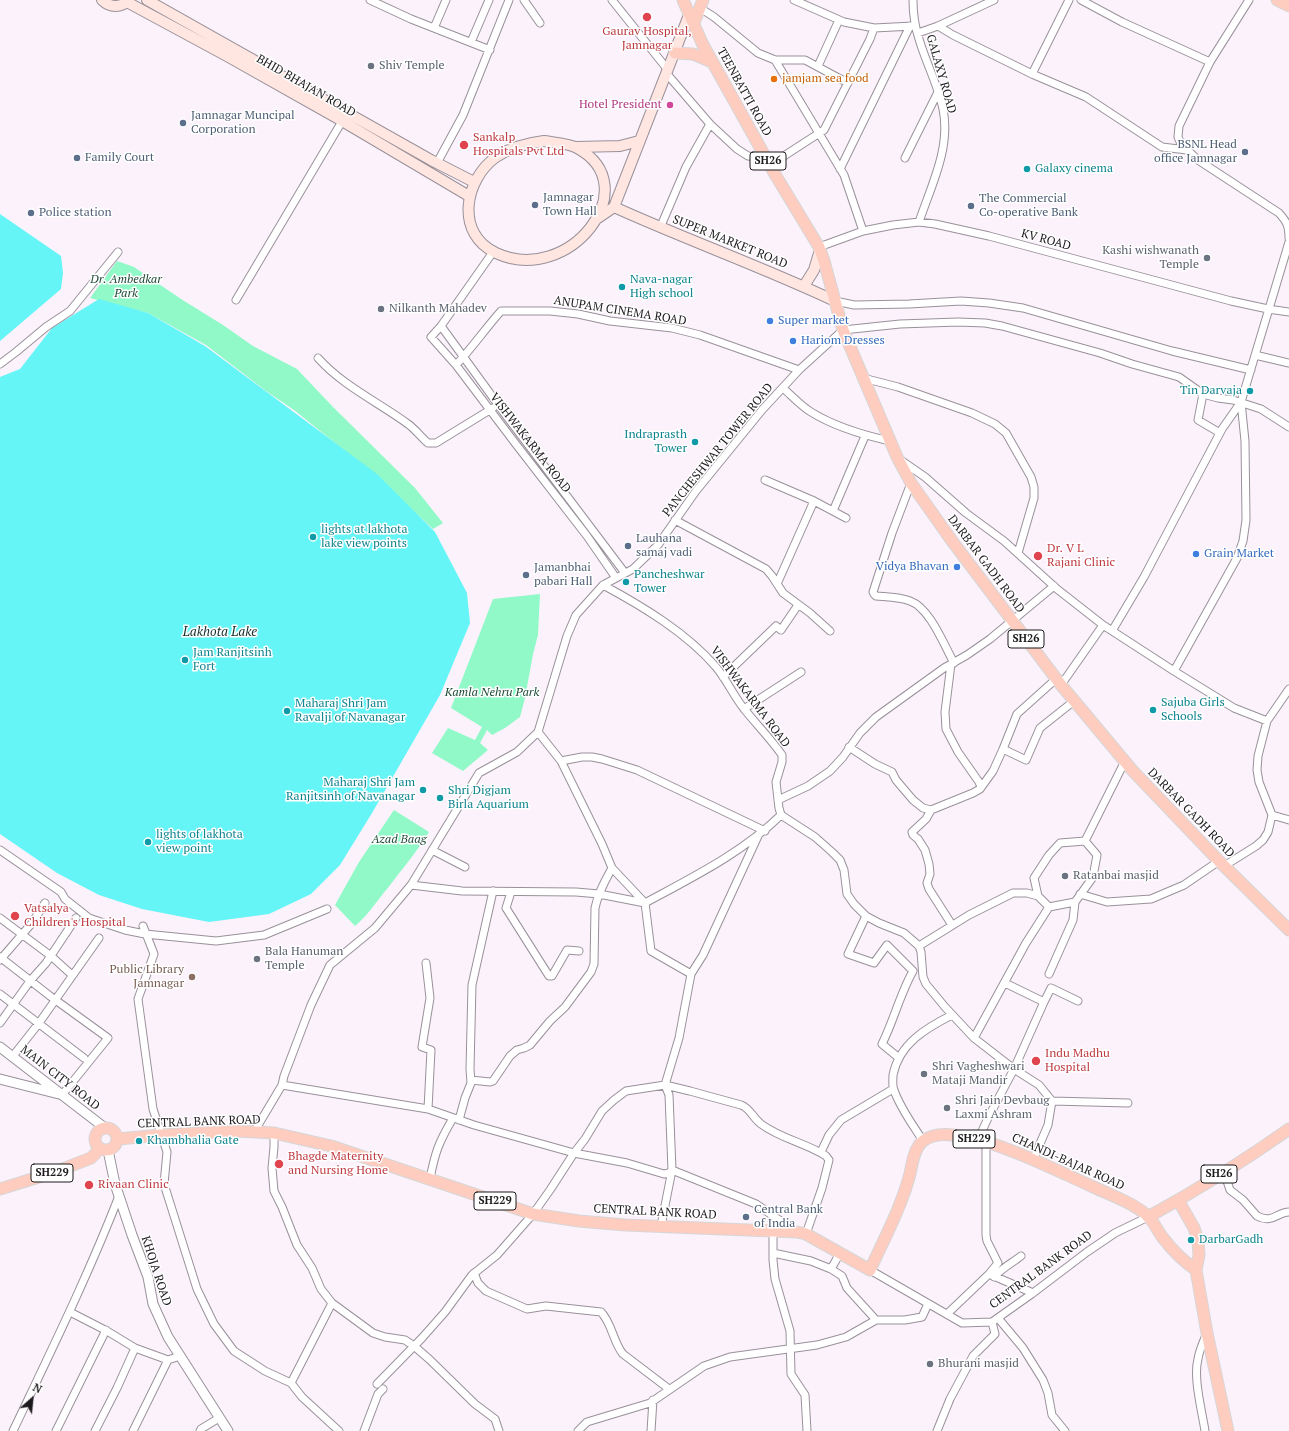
<!DOCTYPE html>
<style>
body{margin:0}
#map{position:relative;width:1289px;height:1431px;overflow:hidden;background:#fbf2fc;font-family:"PT Serif",serif}
canvas{display:block}
.north{position:absolute;left:12px;top:1379px;width:40px;height:40px;-webkit-text-stroke:3px #fff;paint-order:stroke;rotate:27deg;font-size:11px;font-weight:700;line-height:16px;text-align:center;color:#1d1a1d}
.north::after{content:'';display:block;margin:auto;width:14px;height:18px;background:#1d1a1d;clip-path:polygon(50% 0,100% 100%,50% 72%,0 100%)}
</style>
<div id="map">
<canvas width="1289" height="1431"></canvas>
<div class="north">N</div>
</div>
<script>
const context = document.querySelector('canvas').getContext('2d');
context.lineJoin = 'round';
function fill(path, color) { context.fillStyle = color; context.fill(path, 'evenodd'); }
function trace(path, color, width, dash) { context.strokeStyle = color; context.lineWidth = width; context.lineCap = dash ? 'butt' : 'round'; context.setLineDash(dash || []); context.stroke(path); }
function label(font, color, halo, rows, align = 'center') {
  context.font = font + ' "PT Serif",serif'; context.lineWidth = 3; context.setLineDash([]); context.textBaseline = 'middle'; context.strokeStyle = halo; context.fillStyle = color; for (const [text, x, y, turn = 0] of rows) {
    context.save(); context.translate(x, y); context.rotate((+turn || 0) * Math.PI / 180); context.textAlign = isNaN(turn) ? turn : align; if (halo) context.strokeText(text, 0, 0); context.fillText(text, 0, 0); context.restore();
  }
}
fill(new Path2D(`
 M117,261L134,267L181,299L223,325L253,346L297,369L333,407L415,488L443,523L433,529L370,471L294,410L266,391L206,345L148,313L90,298Z
 M540,594L538,635L533,654L525,698L520,717L505,728L492,735L487,730L480,743L488,750L463,771L432,753L448,728L475,740L482,727L451,708L493,599Z
 M394,810L429,832C416,853 402,869 387,889C376,902 368,915 355,926L335,905L359,862Z`), '#91f9c7');
fill(new Path2D(`
 M0,214L61,256L63,273L61,289L0,341Z
 M99,299L148,313L205,346L377,474L435,532L467,593L470,623L440,695L372,813L340,865L311,894L269,914L209,922L142,909L99,895L57,873L0,834V377L20,369L52,328Z`), '#65f5f7');
const minor = new Path2D(`
 M370,0L411,19L490,50
 M524,0L540,23
 M612,0L668,70
 M794,0L844,22L874,28L913,26
 M913,0C913,13 915,27 919,39C926,63 938,85 943,109C951,148 931,186 919,222
 M1081,0L1122,22L1210,62
 M1249,0L1210,62L1179,126L1178,137L1181,144L1198,160L1279,213C1287,222 1289,226 1289,238
 M700,8L714,17L758,53L775,60H805L848,83
 M938,26L953,35L1032,74L1086,97L1162,147L1187,150
 M434,28L446,0
 M918,33L938,26L994,0
 M471,42L489,0
 M775,60L844,175L863,231
 M818,66L839,20
 M667,74L710,124L737,149L748,156L766,158
 M1032,74L1069,0
 M905,158L938,92
 M437,163L463,115L509,0
 M770,165L824,130L870,39L874,28
 M840,169L910,26
 M660,228L686,167L710,124
 M819,247L863,231L893,225L919,222L935,224L989,236L1231,301L1268,309L1289,312
 M493,252L441,326L431,337L456,365L515,443L587,536L616,578
 M236,300L344,118
 M835,301L854,305L909,304L961,301L989,303L1023,308L1172,351L1251,370
 M441,326L505,414L625,573
 M1255,355L1289,363
 M318,358C343,386 378,402 408,424C415,429 421,437 428,443H436L493,408
 M0,364L16,352L46,327L70,311L118,252
 M456,365C472,348 485,329 501,311H550L578,314L610,321L672,328L700,335L799,370
 M863,378L898,387L972,413L995,424L1006,433L1031,477L1034,487V498L1018,553
 M783,388C792,396 801,406 811,412C835,427 863,435 890,441
 M1203,394L1198,420L1220,433
 M899,459L925,477L966,513L1004,541L1057,589L1103,625L1174,671L1237,558L1243,541L1246,520L1245,441L1241,402
 M765,480L814,501
 M911,483L892,533L873,592L874,594L876,596C887,597 900,597 910,601C930,608 944,645 954,663
 M833,511L865,436
 M675,520L766,569L772,576L783,593L810,613L830,631
 M777,584L814,501L846,518
 M603,585C642,606 687,633 716,667C727,680 734,697 745,710C757,725 771,739 782,755V762L776,782L779,808L781,815L815,837L832,852L840,860L844,870L847,894L854,904L866,916L879,923L904,933L919,946L921,952L923,977L926,984L945,1007L974,1038L1014,1069L988,1118L978,1140
 M1112,631L1144,577L1222,429L1241,402L1289,242
 M951,664L945,712L946,729L958,752L979,782L981,787
 M1174,671L1234,708L1267,721
 M723,677L776,626L781,630L798,605
 M1056,679L1017,714L1003,749L1026,760L1040,728L1074,701
 M1061,685L1103,625
 M744,709L801,672
 M538,732L561,761L602,844L612,868L645,903C693,877 742,853 781,815
 M849,747L875,764L892,772L896,780L913,800L923,808L931,810L973,793L980,789L993,771L1003,749
 M561,761L582,757H592L602,759L637,770L765,831
 M778,800L808,786L830,771L843,757L860,733L876,717L944,668L967,655L990,639L1054,586
 M931,810L926,819L912,832L913,835L918,839L925,850L929,864L930,874L927,883L929,889L952,925
 M1272,815L1289,820
 M758,836L703,955L691,974L679,1038L665,1085L669,1095L672,1170L756,1204L795,1231
 M1085,841L1125,761
 M0,850L61,892L65,899L89,918L125,930L145,934L216,941L264,935L327,909
 M432,850L465,867
 M1224,866L1256,846L1263,840L1268,832L1272,815L1259,782L1257,770L1258,756L1267,721L1289,689
 M411,885L462,891L576,892L599,894L645,903L651,951L691,974
 M511,892L506,908L549,976H552L567,950L579,951
 M1080,894L1107,902L1151,899L1184,885L1219,861
 M1049,907L1038,896L1034,878L1049,855L1060,843L1085,841
 M866,916L848,954L874,963L887,945L913,971C900,994 894,1020 882,1044L899,1058
 M0,918L51,956L72,975
 M143,926L154,954L138,999L153,1109L167,1152L164,1184L197,1289L214,1324L234,1351L265,1371L291,1383L302,1397L339,1431
 M919,946L969,915L1013,893H1027L1038,896
 M0,957L50,996L108,1038L62,1095
 M0,960L32,923L45,903
 M426,963L430,998L422,1047L431,1050L428,1109
 M1049,974L1073,920L1075,902
 M1005,983L1044,1002L1051,988L1078,1001
 M0,994L84,1058
 M0,1023L30,981L46,963L76,918
 M974,1038L1026,943L1049,907L1075,902L1093,877L1097,855L1085,841
 M13,1056L39,1023L99,938
 M471,1080L490,1082L493,1081L510,1056L517,1050L524,1048L530,1045L550,1021L565,1007L591,972L594,964L595,908C598,893 605,881 612,868
 M282,1085L428,1109L474,1125L574,1153L627,1163L664,1174L669,1173L672,1170
 M1052,1101L1128,1103
 M459,1120L465,1098L471,1083L470,1069L472,985L493,891
 M254,1132L282,1085L284,1076L311,1005L330,965L375,928L411,885L479,773L517,752L538,732L567,636L576,615L603,585L633,569L658,545L696,491L762,410L799,370L843,330L900,324L958,322L985,323L1002,326L1100,353L1132,364L1179,377L1203,394L1218,398L1233,400L1261,409L1289,427
 M274,1133V1147L272,1168L274,1191L282,1207L297,1245L312,1268L321,1289L332,1303L373,1333L385,1337L405,1340L414,1346L429,1359L475,1404L495,1419L499,1431
 M923,1141C913,1125 900,1108 894,1090C892,1086 893,1079 893,1075C899,1044 926,1028 952,1015
 M821,1152L829,1135L841,1120L893,1089
 M1033,1160L1048,1125L1052,1101L1039,1085L1014,1069L1044,1002
 M1224,1172L1230,1190L1243,1200L1257,1216C1273,1224 1277,1212 1289,1212
 M430,1179C435,1152 439,1142 453,1118
 M661,1226L672,1170
 M773,1231V1260L775,1279L790,1331L791,1374L805,1395L807,1431
 M773,1253L811,1261L831,1269L842,1276L847,1288L876,1320
 M831,1269L840,1253
 M870,1270L962,1323L992,1322L1033,1293L1087,1252L1115,1233L1148,1217
 M474,1273L478,1283L486,1291L527,1309L546,1306L601,1312C612,1323 613,1342 623,1354L669,1389
 M989,1274L1033,1293
 M994,1277C1002,1268 1012,1263 1021,1256
 M70,1312L107,1331L135,1348L168,1360L180,1356
 M947,1314L989,1274L998,1263L987,1241L986,1235V1142
 M998,1318L1023,1348L1043,1380L1048,1393L1052,1415L1065,1431
 M291,1383L332,1303
 M377,1384L422,1338L445,1312L472,1275L497,1255L533,1214L550,1190L574,1153L585,1139L602,1111L614,1100L626,1091L665,1085L690,1091L741,1105C750,1108 753,1118 761,1124C781,1139 806,1143 826,1156L829,1160L822,1188L806,1234
 M13,1431C50,1353 88,1276 119,1196
 M56,1431L106,1330
 M95,1431L117,1388L135,1348
 M133,1431L168,1360
 M200,1431L201,1429L219,1418
 M364,1431L378,1394L383,1389
 M578,1431L587,1422L650,1403L704,1366L730,1357L817,1345L846,1337L876,1320H905L922,1317L928,1304
 M651,1431L653,1400
 M937,1431L950,1399L973,1356L995,1334L992,1322
 M1205,1431C1202,1411 1193,1378 1198,1359C1199,1351 1203,1343 1206,1335`);
const tertiary = new Path2D(`
 M0,1047L105,1128
 M0,1079L59,1094
 M108,1150L115,1184L132,1235L148,1277L153,1304L168,1337L228,1431`);
const secondary = new Path2D(`
 M102,0C110,8 121,8 129,0
 M147,0L431,160L474,182
 M127,2L227,56L337,118L469,196
 M544,141C555,143 568,143 577,148C648,186 569,287 496,253C455,234 464,180 496,157C511,147 527,143 544,141Z
 M576,147L620,146L639,141
 M614,207C687,240 763,267 835,301
 M598,218L614,207L689,15
 M804,286L814,270L820,250`);
const primary = new Path2D(`
 M683,0L703,45L776,176L819,247L824,261L843,330L897,457L911,483L952,541L1061,685L1132,770L1219,861L1289,930
 M1277,0L1289,6
 M693,25L703,0
 M675,53L693,54L712,62
 M95 1139a11 11 0 1 1 22 0a11 11 0 1 1-22 0Z
 M118,1139L161,1135L237,1131L274,1133L331,1146L533,1214L579,1221L625,1225L797,1232L806,1234L870,1270C884,1239 901,1208 910,1174C912,1164 914,1148 923,1141C931,1135 943,1134 952,1135C995,1139 1049,1167 1089,1185C1108,1194 1132,1202 1148,1216C1154,1222 1158,1232 1163,1238C1173,1251 1183,1261 1196,1270
 M0,1189L55,1172L91,1158L95,1154L99,1148
 M1178,1200L1194,1228L1198,1241L1199,1255L1196,1270L1207,1333L1228,1431
 M1148,1217C1197,1190 1244,1161 1289,1129`);
trace(minor, '#99919a', 9);
trace(tertiary, '#99919a', 11);
trace(secondary, '#99919a', 12);
trace(primary, '#d6d6d6', 13);
trace(minor, '#fff', 7);
trace(tertiary, '#fff', 9);
trace(secondary, '#ffe6e0', 10);
trace(primary, '#fecdc0', 11);
for (const [x, y, r, color] of [
 [647,17,5,"#e0444e"],
 [371,66,4,"#6b7280"],
 [774,79,4,"#e8710a"],
 [670,105,4,"#d1479c"],
 [183,123,4,"#5c6f8a"],
 [464,145,5,"#e0444e"],
 [1245,152,4,"#5c6f8a"],
 [77,158,4,"#5c6f8a"],
 [1027,169,4,"#0f9aa8"],
 [535,205,4,"#5c6f8a"],
 [971,206,4,"#5c6f8a"],
 [31,213,4,"#5c6f8a"],
 [1207,258,4,"#6b7280"],
 [622,287,4,"#0f9aa8"],
 [381,309,4,"#6b7280"],
 [770,321,4,"#3f7fe0"],
 [793,341,4,"#3f7fe0"],
 [1250,391,4,"#0f9aa8"],
 [695,442,4,"#0f9aa8"],
 [313,537,4,"#0f9aa8"],
 [628,546,4,"#5c6f8a"],
 [1196,554,4,"#3f7fe0"],
 [1038,556,5,"#e0444e"],
 [957,567,4,"#3f7fe0"],
 [526,575,4,"#5c6f8a"],
 [626,582,4,"#0f9aa8"],
 [185,660,4,"#0f9aa8"],
 [1153,710,4,"#0f9aa8"],
 [287,711,4,"#0f9aa8"],
 [423,790,4,"#0f9aa8"],
 [440,798,4,"#0f9aa8"],
 [148,842,4,"#0f9aa8"],
 [1065,876,4,"#6b7280"],
 [15,916,5,"#e0444e"],
 [257,959,4,"#6b7280"],
 [192,977,4,"#8d6e63"],
 [1036,1061,5,"#e0444e"],
 [924,1074,4,"#6b7280"],
 [947,1108,4,"#6b7280"],
 [139,1141,4,"#0f9aa8"],
 [279,1164,5,"#e0444e"],
 [89,1185,5,"#e0444e"],
 [746,1217,4,"#5c6f8a"],
 [1191,1240,4,"#0f9aa8"],
 [930,1364,4,"#6b7280"]
]) { const dot = new Path2D(); dot.arc(x, y, r, 0, 2 * Math.PI); context.fillStyle = color; context.fill(dot); trace(dot, '#fff', 1.5); }
for (const [x, y, w] of [
 [768,161,36],
 [1026,639,36],
 [974,1139,42],
 [52,1173,42],
 [1219,1174,36],
 [495,1201,42]
]) { const box = new Path2D(); box.roundRect(x - w / 2, y - 9, w, 18, 3); context.fillStyle = '#fff'; context.fill(box); trace(box, '#1d1a1d', 1); }
label('bold 11px', '#1d1a1d', null, [
 ["SH26",768,161],
 ["SH26",1026,639],
 ["SH229",974,1139],
 ["SH229",52,1173],
 ["SH26",1219,1174],
 ["SH229",495,1201]
]);
label('12px', '#be3a42', '#fff', [
 ["Gaurav Hospital,",647,32,"center"],
 ["Jamnagar",647,46,"center"],
 ["Sankalp",473,138],
 ["Hospitals Pvt Ltd",473,152],
 ["Dr. V L",1047,549],
 ["Rajani Clinic",1047,563],
 ["Vatsalya",24,909],
 ["Children's Hospital",24,923],
 ["Indu Madhu",1045,1054],
 ["Hospital",1045,1068],
 ["Bhagde Maternity",288,1157],
 ["and Nursing Home",288,1171],
 ["Rivaan Clinic",98,1185]
], 'left');
label('12px', '#5b616d', '#fff', [
 ["Shiv Temple",379,66],
 ["Kashi wishwanath",1199,251,"right"],
 ["Temple",1199,265,"right"],
 ["Nilkanth Mahadev",389,309],
 ["Ratanbai masjid",1073,876],
 ["Bala Hanuman",265,952],
 ["Temple",265,966],
 ["Shri Vagheshwari",932,1067],
 ["Mataji Mandir",932,1081],
 ["Shri Jain Devbaug",955,1101],
 ["Laxmi Ashram",955,1115],
 ["Bhurani masjid",938,1364]
], 'left');
label('12px', '#1d1a1d', '#fff', [
 ["GALAXY ROAD",941,74,74],
 ["BHID BHAJAN ROAD",306,86,30],
 ["TEENBATTI ROAD",744,92,61],
 ["KV ROAD",1046,240,15],
 ["SUPER MARKET ROAD",730,242,22],
 ["ANUPAM CINEMA ROAD",620,311,9],
 ["VISHWAKARMA ROAD",530,443,52],
 ["PANCHESHWAR TOWER ROAD",718,450,-51],
 ["DARBAR GADH ROAD",986,564,53],
 ["VISHWAKARMA ROAD",750,697,53],
 ["DARBAR GADH ROAD",1191,813,46],
 ["MAIN CITY ROAD",60,1078,38],
 ["CENTRAL BANK ROAD",199,1122,-2],
 ["CHANDI-BAJAR ROAD",1068,1162,24],
 ["CENTRAL BANK ROAD",655,1212,3],
 ["CENTRAL BANK ROAD",1041,1270,-36],
 ["KHOJA ROAD",156,1271,72]
]);
label('12px', '#c56008', '#fff', [
 ["jamjam sea food",782,79]
], 'left');
label('12px', '#b23c85', '#fff', [
 ["Hotel President",662,105]
], 'right');
label('12px', '#4e5e75', '#fff', [
 ["Jamnagar Muncipal",191,116],
 ["Corporation",191,130],
 ["BSNL Head",1237,145,"right"],
 ["office Jamnagar",1237,159,"right"],
 ["Family Court",85,158],
 ["Jamnagar",543,198],
 ["Town Hall",543,212],
 ["The Commercial",979,199],
 ["Co-operative Bank",979,213],
 ["Police station",39,213],
 ["Lauhana",636,539],
 ["samaj vadi",636,553],
 ["Jamanbhai",534,568],
 ["pabari Hall",534,582],
 ["Central Bank",754,1210],
 ["of India",754,1224]
], 'left');
label('12px', '#0d838f', '#fff', [
 ["Galaxy cinema",1035,169],
 ["Nava-nagar",630,280],
 ["High school",630,294],
 ["Tin Darvaja",1242,391,"right"],
 ["Indraprasth",687,435,"right"],
 ["Tower",687,449,"right"],
 ["lights at lakhota",321,530],
 ["lake view points",321,544],
 ["Pancheshwar",634,575],
 ["Tower",634,589],
 ["Jam Ranjitsinh",193,653],
 ["Fort",193,667],
 ["Sajuba Girls",1161,703],
 ["Schools",1161,717],
 ["Maharaj Shri Jam",295,704],
 ["Ravalji of Navanagar",295,718],
 ["Maharaj Shri Jam",415,783,"right"],
 ["Ranjitsinh of Navanagar",415,797,"right"],
 ["Shri Digjam",448,791],
 ["Birla Aquarium",448,805],
 ["lights of lakhota",156,835],
 ["view point",156,849],
 ["Khambhalia Gate",147,1141],
 ["DarbarGadh",1199,1240]
], 'left');
label('italic 12px', '#1d4a36', '#fff', [
 ["Dr. Ambedkar",126,280],
 ["Park",126,294],
 ["Kamla Nehru Park",492,693],
 ["Azad Baag",399,840]
]);
label('12px', '#366cbe', '#fff', [
 ["Super market",778,321],
 ["Hariom Dresses",801,341],
 ["Grain Market",1204,554],
 ["Vidya Bhavan",949,567,"right"]
], 'left');
label('12px', '#785e54', '#fff', [
 ["Public Library",184,970],
 ["Jamnagar",184,984]
], 'right');
label('italic 13px', '#152e2e', '#fff', [
 ["Lakhota Lake",220,632]
]);
</script>
